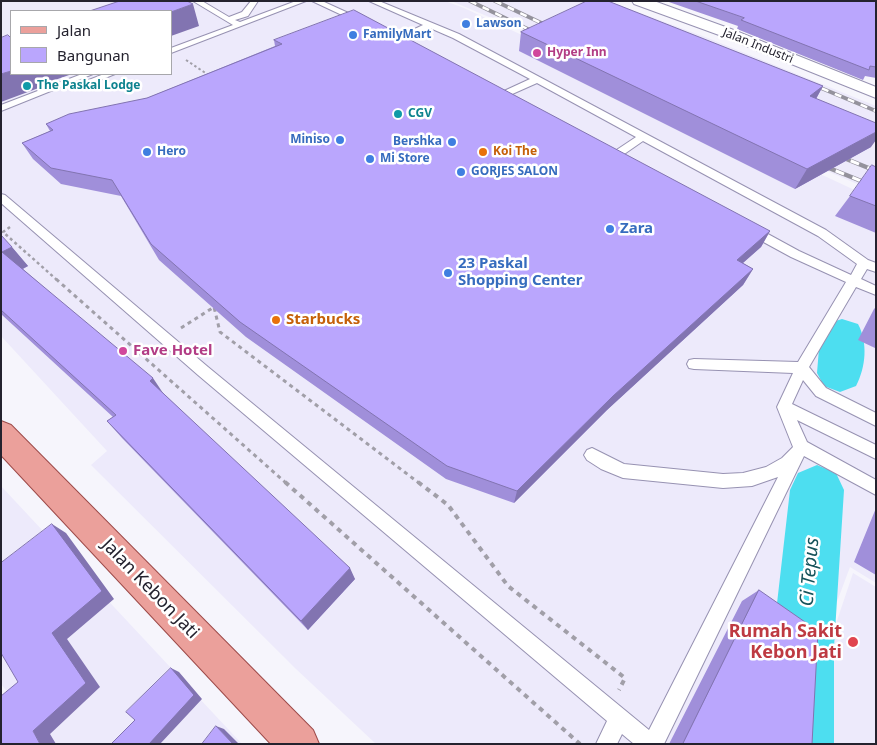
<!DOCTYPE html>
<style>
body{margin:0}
#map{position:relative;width:877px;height:745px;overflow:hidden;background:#f6f5fc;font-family:"Noto Sans",sans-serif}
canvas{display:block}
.frame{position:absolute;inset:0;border:2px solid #24222e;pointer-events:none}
.legend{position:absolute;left:10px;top:10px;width:162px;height:65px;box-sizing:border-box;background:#fff;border:1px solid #a7a7ab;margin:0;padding:6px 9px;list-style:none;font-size:15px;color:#24222e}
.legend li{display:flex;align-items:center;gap:10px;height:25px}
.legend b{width:25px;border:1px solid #a7a7ab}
</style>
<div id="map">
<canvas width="877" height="745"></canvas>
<div class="frame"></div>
<ul class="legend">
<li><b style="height:6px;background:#eba09b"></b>Jalan</li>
<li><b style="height:14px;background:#baa6fd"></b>Bangunan</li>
</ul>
</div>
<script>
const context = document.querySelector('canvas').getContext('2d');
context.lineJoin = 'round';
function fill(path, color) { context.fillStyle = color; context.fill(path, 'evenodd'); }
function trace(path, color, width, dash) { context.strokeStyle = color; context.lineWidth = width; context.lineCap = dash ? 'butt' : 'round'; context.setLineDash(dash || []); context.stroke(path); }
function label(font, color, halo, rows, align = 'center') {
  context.font = font + ' "Noto Sans",sans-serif'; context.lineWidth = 5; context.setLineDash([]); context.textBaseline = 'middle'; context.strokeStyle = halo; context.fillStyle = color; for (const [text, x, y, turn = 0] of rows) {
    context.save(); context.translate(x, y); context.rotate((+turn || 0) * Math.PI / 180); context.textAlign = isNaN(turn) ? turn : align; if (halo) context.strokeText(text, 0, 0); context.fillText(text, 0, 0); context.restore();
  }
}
fill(new Path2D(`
 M1,1H445L464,8L876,200V583L850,567L784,744H376L296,669L91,465L107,451L1,336ZM11,11H171V74H11Z
 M451,1H608L708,38L876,106V192L766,145L513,27Z
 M1,486L242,744H47L1,684Z
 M853,573L876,587V744H812L811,698Z`), '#edeafb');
fill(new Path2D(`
 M842,319L858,324C868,343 866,367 856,386L840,392L824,386L817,373L820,336L826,324Z
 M817,465L836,473L844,490L834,647V744H766L772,647L790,490L798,473Z`), '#4ddef0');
const service = new Path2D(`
 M193,1H202L229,17L242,12L251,1H258L248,16L235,20L240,22L296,1H306L171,53V48L233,25Z
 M312,1H322L366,21L359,23Z
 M369,1H379L459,34L826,230L868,260L876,263V272L867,269L861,279L876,286V295L856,287L809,367L826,388L876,413V426L816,396L803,380L792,404L876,445V459L797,420L807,442L876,480V495L804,456L664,744H634L622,734L617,744H596L607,721L198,375L1,203V194L5,195L208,367L649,730L778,477L752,486L723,488L623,478L601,469L587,460L584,455L587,450L592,448L624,464L723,474L743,473L766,467L782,458L793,447L777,407L793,373L694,369L689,368L687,364L689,360L694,359L798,362L846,282L791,257L747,233L745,230L747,227H755L799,251L851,275L857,264L818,236L643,141L620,157H612V153L636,137L537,83L510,95H504V91L530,79L453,38L430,28L406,40H400V36L423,25Z
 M82,74H93L1,111V105Z
 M104,74H115L83,87L76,85Z`);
const minor = new Path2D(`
 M632,1H654L731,29L876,87V98L719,35L634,4Z`);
const primary = new Path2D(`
 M1,421L11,425L313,730L319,744H271L1,455Z`);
trace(service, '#9792b2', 2);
trace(minor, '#9792b2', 2);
trace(primary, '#9d4a49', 2);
trace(new Path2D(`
 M186,60L210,76`), '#a19fa8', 2, [2.5, 2.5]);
trace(new Path2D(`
 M10,227L3,232L57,280`), '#a19fa8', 2.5, [3, 3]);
trace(new Path2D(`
 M56,279L286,483
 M181,328L214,307L220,332L419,483`), '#a19fa8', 3, [4, 4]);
trace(new Path2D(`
 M285,482L580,744
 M418,482L448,505L508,586L625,678L619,690`), '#a19fa8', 4, [5, 5]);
fill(service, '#fff');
fill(minor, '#fff');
fill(primary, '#eba09b');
const railFar1 = new Path2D(`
 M470,1L540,35
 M495,1L554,29
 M809,83L876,111`);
const rail = new Path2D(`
 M834,154L876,171
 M819,164L876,187`);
trace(railFar1, '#94929c', 4);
trace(rail, '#94929c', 4.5);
trace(railFar1, '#fff', 2.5, [7]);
trace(rail, '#fff', 3, [9]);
fill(new Path2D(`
 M666,1H876V78L865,76L863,80L737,29L738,26Z
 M521,32L823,86L816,99L871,147L795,189L519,51Z
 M274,40L770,231L761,247L743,263L753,269L743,285L607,410L514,503L446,479L246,337L159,260L121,196L61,184L33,159L22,143L50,131L46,124L147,98L275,46Z
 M876,167V233L835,216L850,196Z
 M1,235L28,266L23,269L163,393L355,579L308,630L122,438L107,421L113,417L1,314Z
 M876,307V392H875V348L858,340L874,309Z
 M876,508V575L854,562Z
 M759,590L812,744H669L742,601Z`), '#a08fda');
fill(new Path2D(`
 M193,4L199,26L171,36V12Z
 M11,71V74H72L52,81V83L1,102V74Z
 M823,86L812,106L810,96Z
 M876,132V140L871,147L795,189L807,169Z
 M770,231L761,247L728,276L737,260Z
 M12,247L28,266L18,271L2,252Z
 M753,269L743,285L607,410L514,503L517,491L613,396Z
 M153,378L165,396L150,381Z
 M52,524L66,533L114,599L67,639L100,687L50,734L56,744H40L33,731L52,633Z
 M350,568L355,579L308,630L301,621Z
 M171,668L179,672L202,699L160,744H149Z
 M216,726L224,729L239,744H233Z`), '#8274b1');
const building = new Path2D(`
 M120,1H187L193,4L171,12V11H90Z
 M587,1H608L823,86L810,96L876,123V132L807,169L521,32Z
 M696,1H876V67L870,66L869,70L741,20L744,18Z
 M354,10L770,231L737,260L753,269L613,396L517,491L447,466L240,322L151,244L112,180L51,168L22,143L53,130L46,124L69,114L147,98L282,44L274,40Z
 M8,35L11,38V71L1,74V38Z
 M872,165L876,167V206L850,196Z
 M1,235L12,247L2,252L153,378L150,381L350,568L301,621L107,421L116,415L1,310Z
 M52,524L102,591L52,633L86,683L33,731L40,744H1V696L18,682L1,653V563Z
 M759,590L818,631L812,744H683Z
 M171,668L194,695L149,744H111L135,720L126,712Z
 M216,726L233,744H202Z`);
fill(building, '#baa6fd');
trace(building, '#8274b1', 1);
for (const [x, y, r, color] of [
 [466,24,5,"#3f7fe0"],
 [353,35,5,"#3f7fe0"],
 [537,53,5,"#d1479c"],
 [27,86,5,"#0f9aa8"],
 [398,114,5,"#0f9aa8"],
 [340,140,5,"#3f7fe0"],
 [452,142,5,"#3f7fe0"],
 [147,152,5,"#3f7fe0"],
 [483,152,5,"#e8710a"],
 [370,159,5,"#3f7fe0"],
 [461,172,5,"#3f7fe0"],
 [610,229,5,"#3f7fe0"],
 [448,273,5,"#3f7fe0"],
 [276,320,5,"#e8710a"],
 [123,351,5,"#d1479c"],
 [853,642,6,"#e0444e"]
]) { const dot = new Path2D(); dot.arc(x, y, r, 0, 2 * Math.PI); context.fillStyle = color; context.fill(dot); trace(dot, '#fff', 2); }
label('bold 12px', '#366cbe', '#fff', [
 ["Lawson",476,24],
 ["FamilyMart",363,35],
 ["Miniso",330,140,"right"],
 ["Bershka",442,142,"right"],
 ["Hero",157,152],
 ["Mi Store",380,159],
 ["GORJES SALON",471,172]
], 'left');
label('12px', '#24222e', '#fff', [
 ["Jalan Industri",758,46,22]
]);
label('bold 12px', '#b23c85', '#fff', [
 ["Hyper Inn",547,53]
], 'left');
label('bold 12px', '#0d838f', '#fff', [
 ["The Paskal Lodge",37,86],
 ["CGV",408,114]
], 'left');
label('bold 12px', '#c56008', '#fff', [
 ["Koi The",493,152]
], 'left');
label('bold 15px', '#366cbe', '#fff', [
 ["Zara",620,229],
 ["23 Paskal",458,264],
 ["Shopping Center",458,281]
], 'left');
label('bold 15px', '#c56008', '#fff', [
 ["Starbucks",286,320]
], 'left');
label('bold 15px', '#b23c85', '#fff', [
 ["Fave Hotel",133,351]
], 'left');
label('18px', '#24222e', '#fff', [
 ["Jalan Kebon Jati",150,589,46]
]);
label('bold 18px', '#be3a42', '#fff', [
 ["Rumah Sakit",842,632],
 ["Kebon Jati",842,653]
], 'right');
label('italic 19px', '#16535b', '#fff', [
 ["Ci Tepus",810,572,-85]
]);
</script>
